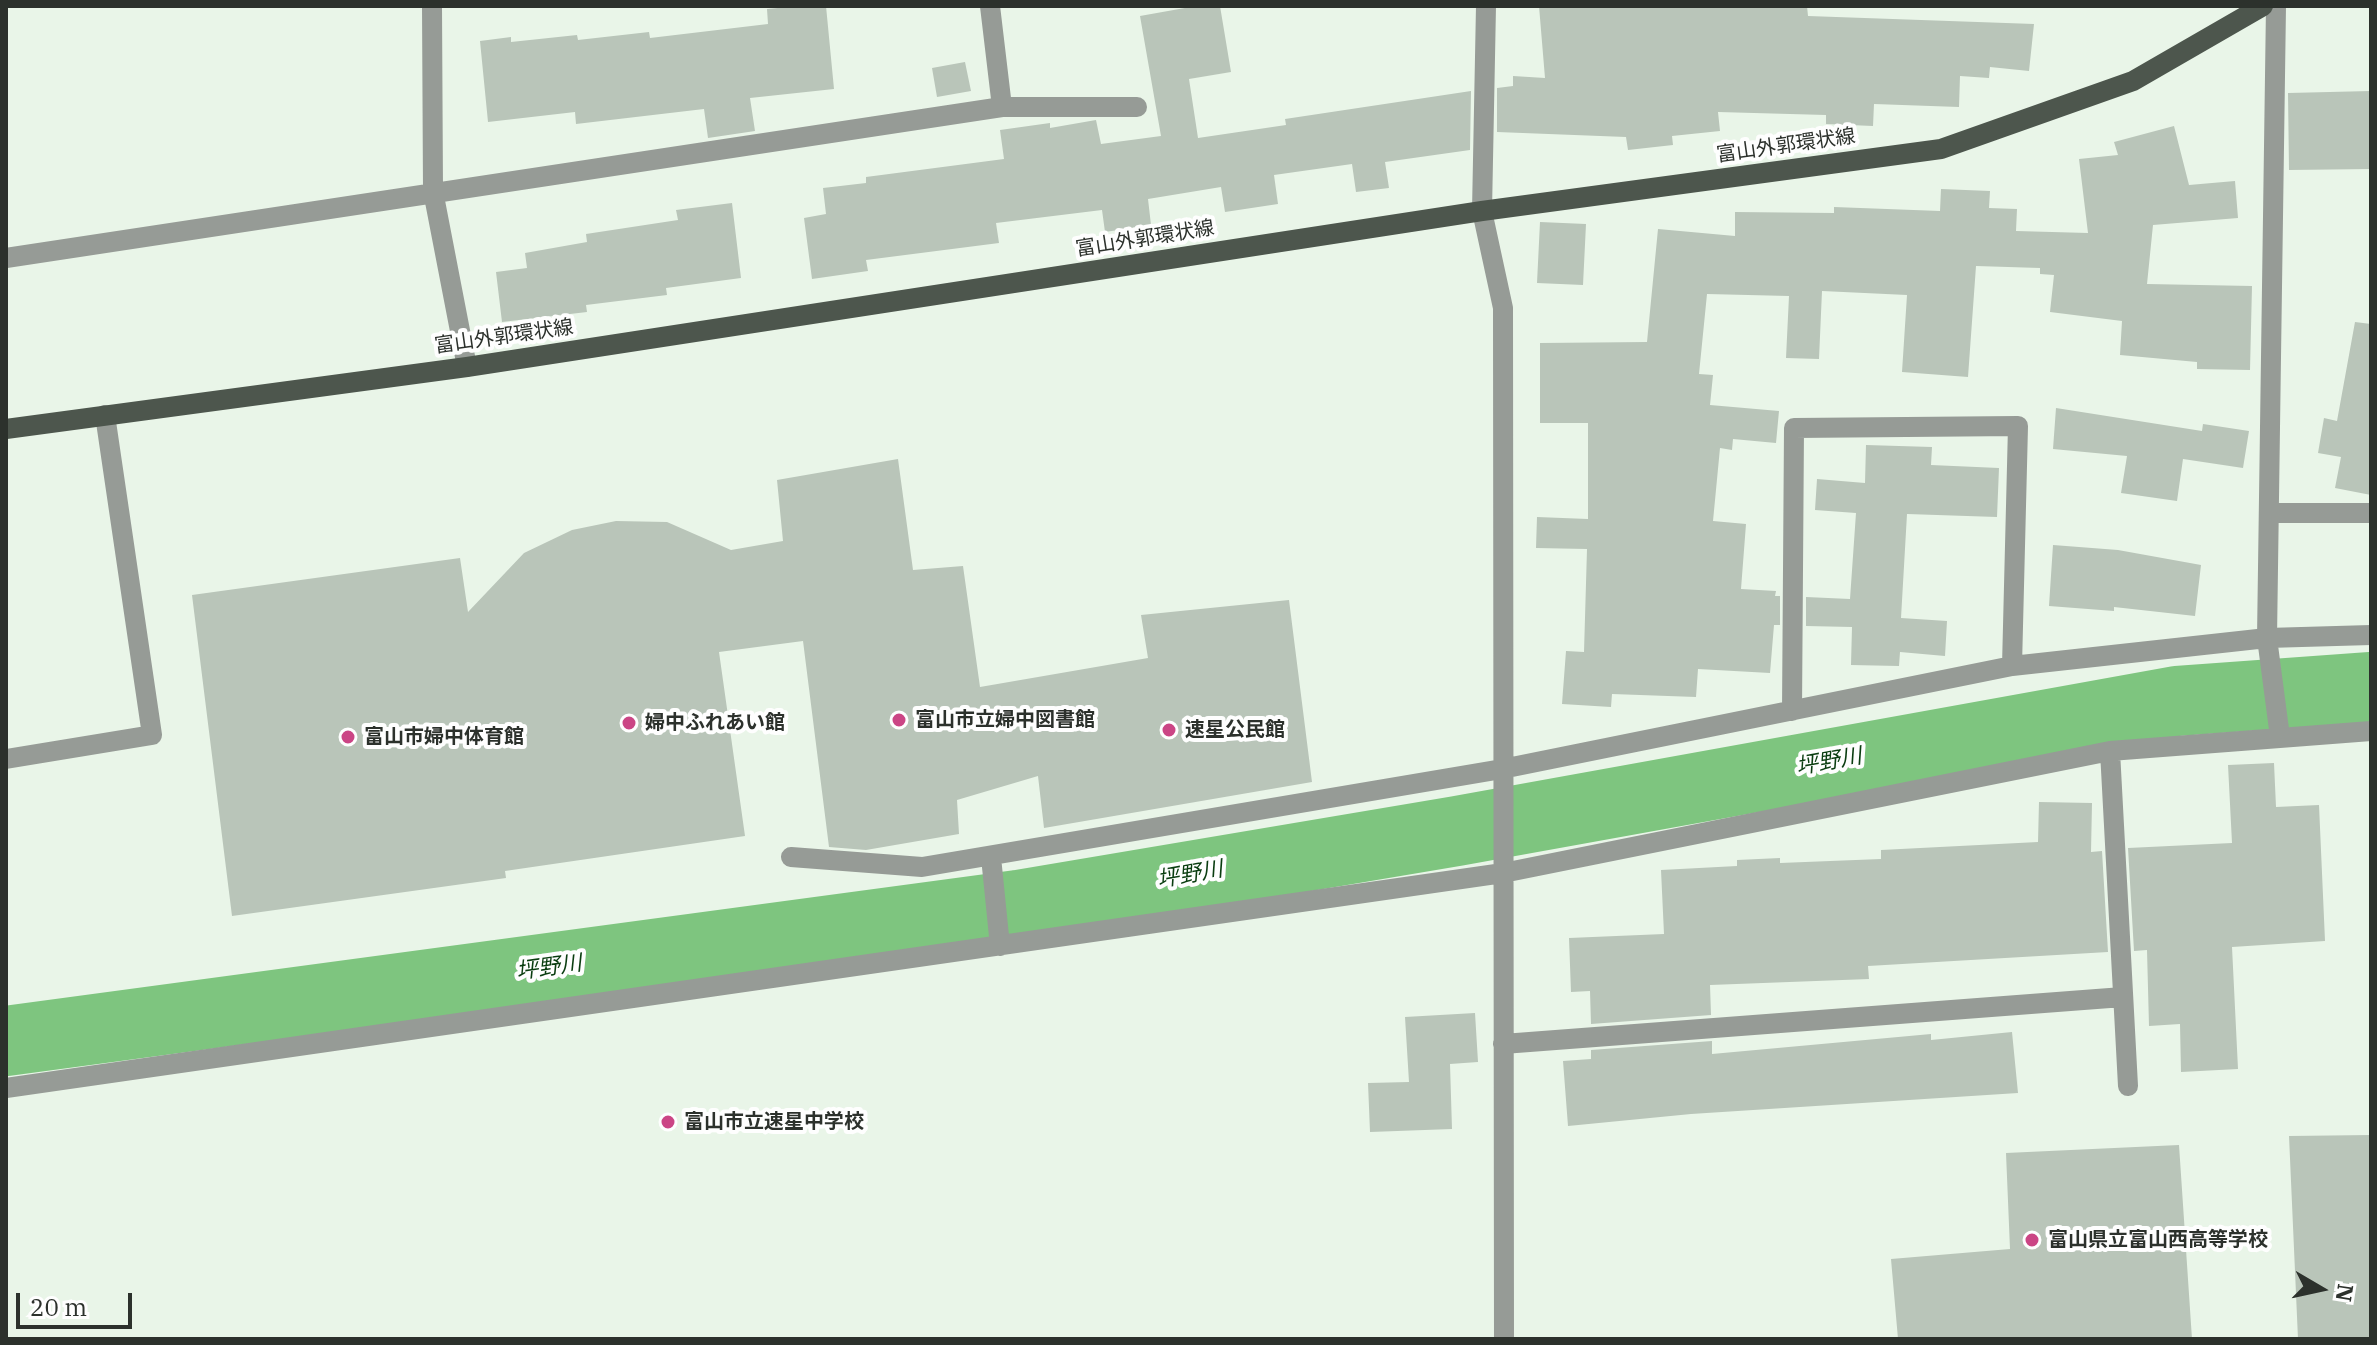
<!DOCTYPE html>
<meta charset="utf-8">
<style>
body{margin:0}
#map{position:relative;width:2377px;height:1345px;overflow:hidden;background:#e9f5e8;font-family:"IBM Plex Serif",serif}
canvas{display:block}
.frame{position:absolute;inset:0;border:8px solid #2c312c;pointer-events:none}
.north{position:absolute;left:2281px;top:1249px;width:80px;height:80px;-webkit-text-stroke:6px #fefefe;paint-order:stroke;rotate:99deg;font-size:22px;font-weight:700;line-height:32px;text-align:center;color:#2c312c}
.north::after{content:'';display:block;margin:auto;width:28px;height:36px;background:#2c312c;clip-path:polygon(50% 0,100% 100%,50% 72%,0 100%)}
.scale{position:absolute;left:16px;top:1293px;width:116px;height:36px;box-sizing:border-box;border:4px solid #2c312c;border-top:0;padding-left:10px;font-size:24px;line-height:28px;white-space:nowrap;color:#2c312c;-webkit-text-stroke:6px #fefefe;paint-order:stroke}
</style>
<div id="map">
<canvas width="2377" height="1345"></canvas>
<div class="frame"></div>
<div class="north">N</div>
<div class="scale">20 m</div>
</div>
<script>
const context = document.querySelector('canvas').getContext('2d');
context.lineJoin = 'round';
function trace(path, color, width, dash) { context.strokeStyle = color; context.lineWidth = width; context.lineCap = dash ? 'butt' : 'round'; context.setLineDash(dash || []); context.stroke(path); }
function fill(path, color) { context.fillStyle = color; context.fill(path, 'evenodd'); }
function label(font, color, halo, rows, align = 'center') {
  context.font = font + ' "IBM Plex Serif","Noto Sans JP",serif'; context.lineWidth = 8; context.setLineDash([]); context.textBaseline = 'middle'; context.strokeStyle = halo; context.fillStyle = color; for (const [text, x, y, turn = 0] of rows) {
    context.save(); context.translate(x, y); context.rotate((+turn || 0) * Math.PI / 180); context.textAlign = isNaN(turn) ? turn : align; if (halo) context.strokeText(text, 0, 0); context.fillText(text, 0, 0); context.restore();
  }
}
trace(new Path2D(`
 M6,1041L1018,905L1457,831L2177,701L2371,687`), '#7ec57f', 70);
fill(new Path2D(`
 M799,6H826L834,89L750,98L755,131L708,138L704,109L576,124L575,112L488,122L480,41L511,37V42L577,35L578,40L649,32L650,38L768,24L767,9Z
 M1196,6H1220L1231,72L1189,79L1198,138L1286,125L1285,119L1471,91L1470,150L1385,162L1389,188L1356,192L1352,164L1274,175L1278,204L1225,212L1221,187L1148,199L1151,225L1105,232L1102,210L996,223L999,243L866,260L868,271L812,279L804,218L826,214L823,188L866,183V177L1004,159L1000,130L1050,123V128L1096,120L1101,144L1161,136L1140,16Z
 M1539,6H1807L1808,16L2034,24L2029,71L1990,67L1989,78L1960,76L1959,107L1874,104L1873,126L1826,124V115L1718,112L1720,131L1672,136L1673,145L1628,150L1626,137L1497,132V88L1513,86V76L1545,78Z
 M965,62L971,91L937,97L932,68Z
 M2371,91V169L2289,170L2288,93Z
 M2174,126L2189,185L2235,181L2238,218L2153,225L2147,284L2252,286L2250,370L2197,369V362L2120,355L2122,321L2050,312L2054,275L2040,274V268L1976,266L1968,377L1902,372L1907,295L1822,291L1819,359L1786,358L1789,296L1707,294L1699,374L1713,375L1710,405L1779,411L1776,443L1733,439L1732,450L1720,448L1713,521L1746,524L1741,589L1776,591L1775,596H1780V625H1774L1770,673L1698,669L1696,697L1612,694L1611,707L1562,704L1566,651L1584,652L1587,549L1536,548L1537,517L1588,519V423H1540V343L1647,342L1658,229L1735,236V212L1834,213V207L1940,211L1941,189L1990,191L1989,208L2017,209L2016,231L2088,233L2079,159L2118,155L2114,142Z
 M732,203L741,278L666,288L667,295L586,305L587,312L502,322L496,272L527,268L525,253L587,242L586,234L678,220L676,210Z
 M1540,222L1586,224L1583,285L1537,283Z
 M2355,322L2371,324V495L2335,488L2341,457L2318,453L2324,418L2337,421Z
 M2056,408L2202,431L2203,424L2249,431L2243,468L2183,459L2177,501L2121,493L2127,456L2053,449Z
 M1866,445L1932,447L1931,465L1999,468L1997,517L1907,514L1901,618L1947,621L1945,656L1900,652L1899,666L1851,665L1852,627L1806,626V597L1850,599L1856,513L1815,510L1817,479L1865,483Z
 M898,459L913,570L963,566L980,687L1148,658L1141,615L1289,600L1312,782L1044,828L1038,776L957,800L959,834L866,850L829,847L803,641L719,652L745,836L505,871L506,878L232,916L192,595L460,558L468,612L524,553L572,530L616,521L667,522L731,550L783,541L777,480Z
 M2053,545L2118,550L2201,565L2195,616L2114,607V611L2049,606Z
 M2274,763L2276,807L2319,805L2325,941L2232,947L2238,1069L2181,1072L2180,1024L2149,1026L2147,950L2134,951L2128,848L2232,843L2228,765Z
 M2039,802L2092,803L2091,852L2102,851L2108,952L1868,966L1869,979L1710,985L1711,1015L1591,1024L1590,991L1571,992L1569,938L1664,934L1661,870L1737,866V860L1780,858V863L1881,859V850L2038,842Z
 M1475,1013L1478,1062L1450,1064L1452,1129L1370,1132L1368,1083L1409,1082L1405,1017Z
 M2012,1032L2018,1093L1691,1114L1568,1126L1563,1061L1591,1059V1050L1712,1041V1054L1931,1034V1040Z
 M2371,1135V1339H2298L2289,1136Z
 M2179,1145L2192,1339H1898L1891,1259L2010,1249L2006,1153Z`), '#b9c5b9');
trace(new Path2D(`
 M432,6L433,191L467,367
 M990,6L1002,107
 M1486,6L1482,211L1503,308L1504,1339
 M2276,6L2267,638L2280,737
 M6,258L1002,107H1137
 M2269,513H2371
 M1792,711L1794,428L2018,426L2012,666
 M2110,751L2128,1086
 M6,759L152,735L105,415
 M791,857L922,867L1502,769L2012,666L2267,638L2371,635
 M991,857L1000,946
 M1503,1044L2123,997
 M6,1088L1503,873L2110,751L2371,731`), '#969b96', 20);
trace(new Path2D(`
 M6,429L467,367L1482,211L1941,149L2133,81L2263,6`), '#4d564d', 20);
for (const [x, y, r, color] of [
 [899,720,8,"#cb4585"],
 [629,723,8,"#cb4585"],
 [1169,730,8,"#cb4585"],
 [348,737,8,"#cb4585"],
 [668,1122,8,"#cb4585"],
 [2032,1240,8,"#cb4585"]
]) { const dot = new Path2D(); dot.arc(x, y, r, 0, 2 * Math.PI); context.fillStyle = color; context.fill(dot); trace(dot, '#fefefe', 3); }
label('20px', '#2c312c', '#fefefe', [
 ["富山外郭環状線",1786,146,-8],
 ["富山外郭環状線",1145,239,-9],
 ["富山外郭環状線",504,337,-8]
]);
label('bold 20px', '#2c312c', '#fefefe', [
 ["富山市立婦中図書館",915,720],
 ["婦中ふれあい館",645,723],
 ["速星公民館",1185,730],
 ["富山市婦中体育館",364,737],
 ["富山市立速星中学校",684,1122],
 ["富山県立富山西高等学校",2048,1240]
], 'left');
label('italic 22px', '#0a3d10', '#fefefe', [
 ["坪野川",1829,762,-10],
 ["坪野川",1190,875,-10],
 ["坪野川",549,968,-8]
]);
</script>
